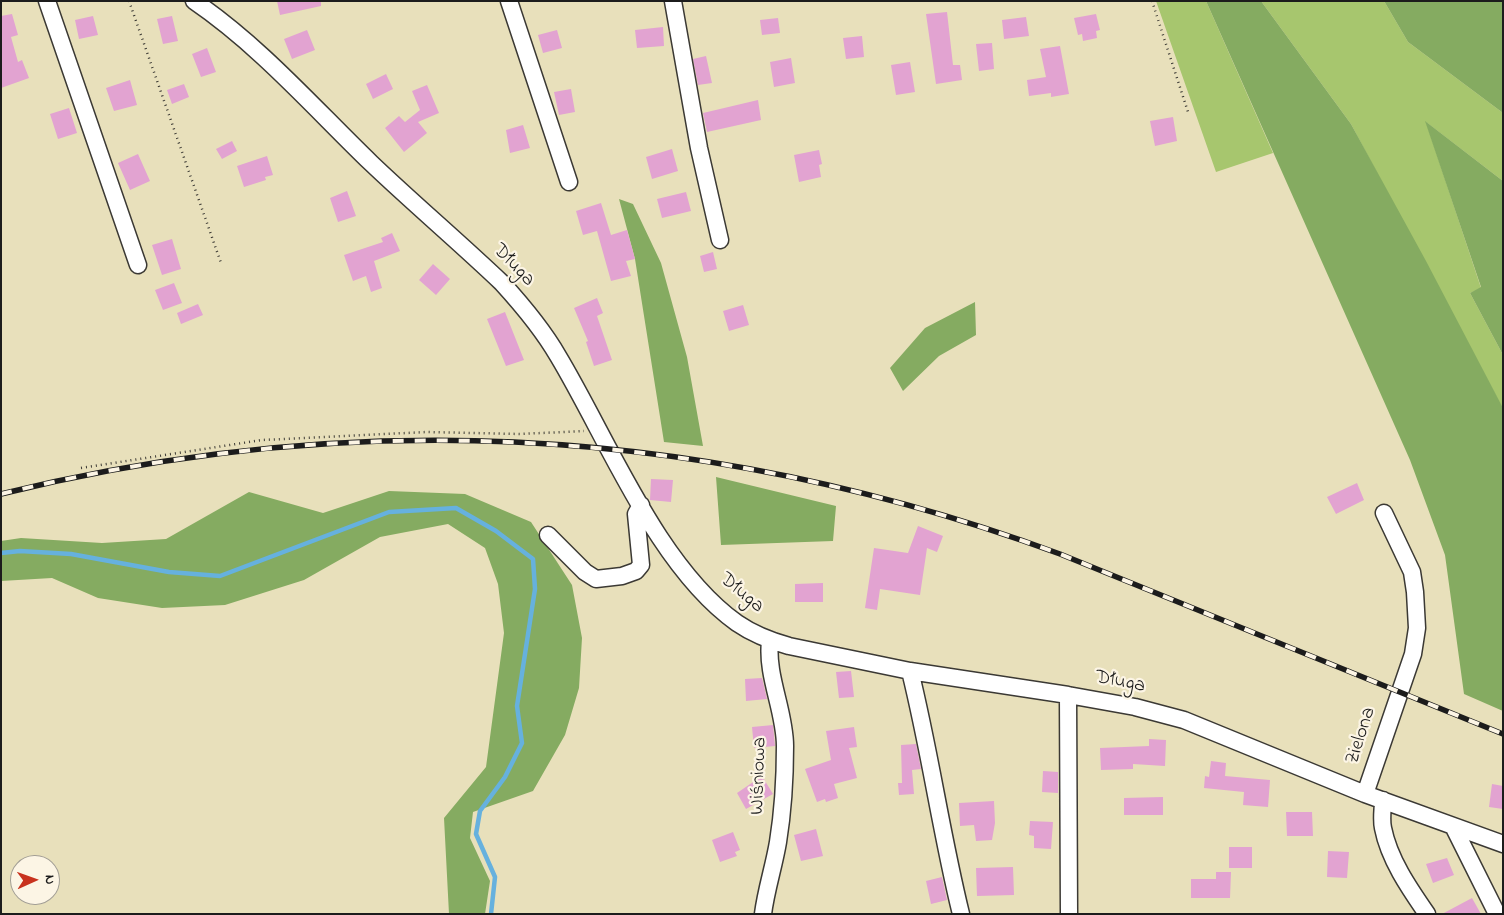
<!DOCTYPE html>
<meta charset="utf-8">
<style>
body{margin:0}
#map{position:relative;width:1504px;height:915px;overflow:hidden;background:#e8e0bb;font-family:"Indie Flower",sans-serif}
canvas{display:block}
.frame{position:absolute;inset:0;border:2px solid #1c1c1c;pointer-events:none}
.north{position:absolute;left:10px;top:855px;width:50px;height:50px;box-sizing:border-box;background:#fcf5e5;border:1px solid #a29e95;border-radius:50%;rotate:88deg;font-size:14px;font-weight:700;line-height:20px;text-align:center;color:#1c1c1c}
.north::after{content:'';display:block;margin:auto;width:18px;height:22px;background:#c8321e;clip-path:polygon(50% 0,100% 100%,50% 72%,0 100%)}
</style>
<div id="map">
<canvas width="1504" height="915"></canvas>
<div class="frame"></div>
<div class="north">N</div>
</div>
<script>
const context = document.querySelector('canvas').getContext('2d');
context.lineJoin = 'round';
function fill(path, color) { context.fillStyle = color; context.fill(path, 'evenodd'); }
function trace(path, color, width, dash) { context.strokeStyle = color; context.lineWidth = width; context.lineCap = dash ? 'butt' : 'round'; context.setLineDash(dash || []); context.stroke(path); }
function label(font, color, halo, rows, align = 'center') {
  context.font = font + ' "Indie Flower",sans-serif'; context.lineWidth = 4.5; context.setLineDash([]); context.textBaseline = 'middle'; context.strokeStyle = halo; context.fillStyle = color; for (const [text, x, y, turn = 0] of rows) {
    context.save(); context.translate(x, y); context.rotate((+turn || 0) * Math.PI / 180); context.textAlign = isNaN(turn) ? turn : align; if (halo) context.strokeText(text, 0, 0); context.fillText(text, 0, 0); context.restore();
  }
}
fill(new Path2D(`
 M1156,1H1206L1273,153L1216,172Z
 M1261,1H1384L1408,42L1503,113V181L1426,122L1481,288L1470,293L1503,355V409L1351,124Z`), '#a7c66e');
fill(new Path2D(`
 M1206,1H1261L1351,124L1426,261L1503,408V711L1464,694L1445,555L1410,460Z
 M1384,1H1503V113L1408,42Z
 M1425,121L1503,181V355L1470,293L1481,287Z
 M619,199L633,204L661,263L687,357L703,446L664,442L635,259Z
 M975,302L976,335L939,356L903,391L890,368L925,328Z
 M716,477L836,506L833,541L721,545Z
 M389,491L465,494L531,522L572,585L582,638L579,688L565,735L533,791L473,812L470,838L490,881L485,914H449L444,818L486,767L504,633L498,584L485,548L448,524L380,537L304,580L225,605L162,608L98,598L52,578L1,581V541L21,538L102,543L166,539L249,492L323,513Z`), '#85ab61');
trace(new Path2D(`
 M1,553L20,551L71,554L169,572L220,576L389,512L456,508L496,531L533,559L535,589L517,706L522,743L505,777L480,811L476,834L495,877L491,914`), '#66b1de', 4.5);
fill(new Path2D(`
 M277,1H321V6L280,15Z
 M947,12L953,65H960L962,80L936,84L926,14Z
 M12,14L18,35L11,37L18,62L22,60L29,78L1,88V16Z
 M1096,14L1100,30L1096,31L1097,38L1083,41L1082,34L1078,35L1074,18Z
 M93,16L98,35L79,39L75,20Z
 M172,16L178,41L163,44L157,19Z
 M1026,17L1029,36L1004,39L1002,20Z
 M778,18L780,33L762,35L760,20Z
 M663,27L664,46L637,48L635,30Z
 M307,30L315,50L292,59L284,39Z
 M557,30L562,48L543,53L538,35Z
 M862,36L864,57L846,59L843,38Z
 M992,43L994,69L979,71L976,44Z
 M1060,46L1069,94L1051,97V93L1029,96L1027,80L1046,77L1040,49Z
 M207,48L216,72L201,77L192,54Z
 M706,56L712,83L698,85L693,59Z
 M791,58L795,83L774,87L770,62Z
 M910,62L915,92L896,95L891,65Z
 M386,74L393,89L373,99L366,84Z
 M130,80L137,105L114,111L106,88Z
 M184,84L189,97L172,104L167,90Z
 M427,85L439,113L418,122L427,133L404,152L385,128L399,116L405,122L420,110L412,91Z
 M571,89L575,112L559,115L554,92Z
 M758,100L761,120L707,132L703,113Z
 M69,108L77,133L58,139L50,114Z
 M1173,117L1177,141L1155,146L1150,121Z
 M523,125L530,148L510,153L506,130Z
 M232,141L237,151L222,159L216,149Z
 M672,149L678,171L652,179L646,157Z
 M819,150L822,164L819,165L821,177L799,182L794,155Z
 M138,154L150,181L130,190L118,163Z
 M267,156L273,175L265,177L266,180L244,187L237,166Z
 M347,191L356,216L338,222L330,198Z
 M686,192L691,211L662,218L657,199Z
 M601,203L611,235L627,230L635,259L626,261L631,276L611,281L597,231L583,235L576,211Z
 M392,233L400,251L374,261L382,288L371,292L366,276L353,281L344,255L383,242L381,238Z
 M172,239L181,269L162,275L152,245Z
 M713,252L717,269L704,272L700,256Z
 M433,264L450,279L436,295L419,280Z
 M174,283L182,303L163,310L155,290Z
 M597,298L603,313L597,316L612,360L594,366L586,342L588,341L574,308Z
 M198,304L203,315L181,324L177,313Z
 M743,305L749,325L729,331L723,311Z
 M505,312L524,360L506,366L487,319Z
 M651,479L673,480L671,502L650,500Z
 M1357,483L1364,500L1336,514L1327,497Z
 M918,526L943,536L937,552L927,548L920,595L880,589L877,610L865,608L874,548L908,553Z
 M823,583V602H795V584Z
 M851,671L854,697L839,698L836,672Z
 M762,678L767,699L746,701L745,679Z
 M773,725L775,746L754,748L752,727Z
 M854,727L857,747L849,748L857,778L834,784L838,798L826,802L825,799L817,802L805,769L831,760L826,731Z
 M1149,739L1166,740L1165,766L1133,764V769L1101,770L1100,748L1149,746Z
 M916,744L921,769L912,770L914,794L899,795L898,783H902L901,745Z
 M1211,761L1226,763L1225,776L1270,780L1268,807L1243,805L1244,792L1204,788L1205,776L1209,777Z
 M1043,771L1058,772V793L1042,792Z
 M762,776L773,794L746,809L737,793Z
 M1492,784L1503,786V809L1489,807Z
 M1163,797V815H1124V798Z
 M994,801L995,823L992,840L976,841L974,825L960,826L959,803Z
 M1286,812H1312L1313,836H1287Z
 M1030,821L1053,822L1051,849L1034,848V836L1029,835Z
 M816,829L823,856L801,861L794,835Z
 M733,832L740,850L735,852L737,856L720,862L712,840Z
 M1229,847H1252V868H1229Z
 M1328,851L1349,852L1347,878L1327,877Z
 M1447,858L1454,875L1433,883L1426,864Z
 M1013,867L1014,895L977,896L976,868Z
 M1216,872H1231L1230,898H1191V879H1216Z
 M942,877L947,900L931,904L926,881Z
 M1472,898L1481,914H1442Z`), '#e2a3d1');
const minor = new Path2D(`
 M47,1L138,265
 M194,1C260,46 314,108 371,163C414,204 459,242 502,283C523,306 543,330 558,356C608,439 657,566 737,623C753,634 771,641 789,646L910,671L1068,695L1135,707L1184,720L1365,794L1503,844
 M509,1L569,182
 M673,1L699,148L720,240
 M548,535L585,572L596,579L622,576L636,571L641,565L636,514L641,505
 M910,671C930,751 941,833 961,914
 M1068,695L1069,914
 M1365,794L1413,654L1417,628L1415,592L1412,572L1384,513
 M1383,800C1383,809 1381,819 1383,828C1389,859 1409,888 1427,914
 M1453,826L1497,914
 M763,914C766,890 774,866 778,842C783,811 785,778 785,746C785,711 766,676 770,641`);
trace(minor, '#3b3934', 19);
trace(new Path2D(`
 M129,1L221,263
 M1152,1L1189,115
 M81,468L262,440L427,432L520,434L584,431`), '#3b3934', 2.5, [1, 4]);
trace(minor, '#fff', 16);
const rail = new Path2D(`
 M1,494C359,406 714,427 1060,554L1503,734`);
trace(rail, '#1c1c1c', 5.5);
trace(rail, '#fcf5e5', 4, [11]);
label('20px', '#1c1c1c', '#fcf5e5', [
 ["Długa",513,266,46],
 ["Długa",741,594,40],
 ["Długa",1120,683,11],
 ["Zielona",1362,736,-72],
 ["Wiśniowa",760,776,-88]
]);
</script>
